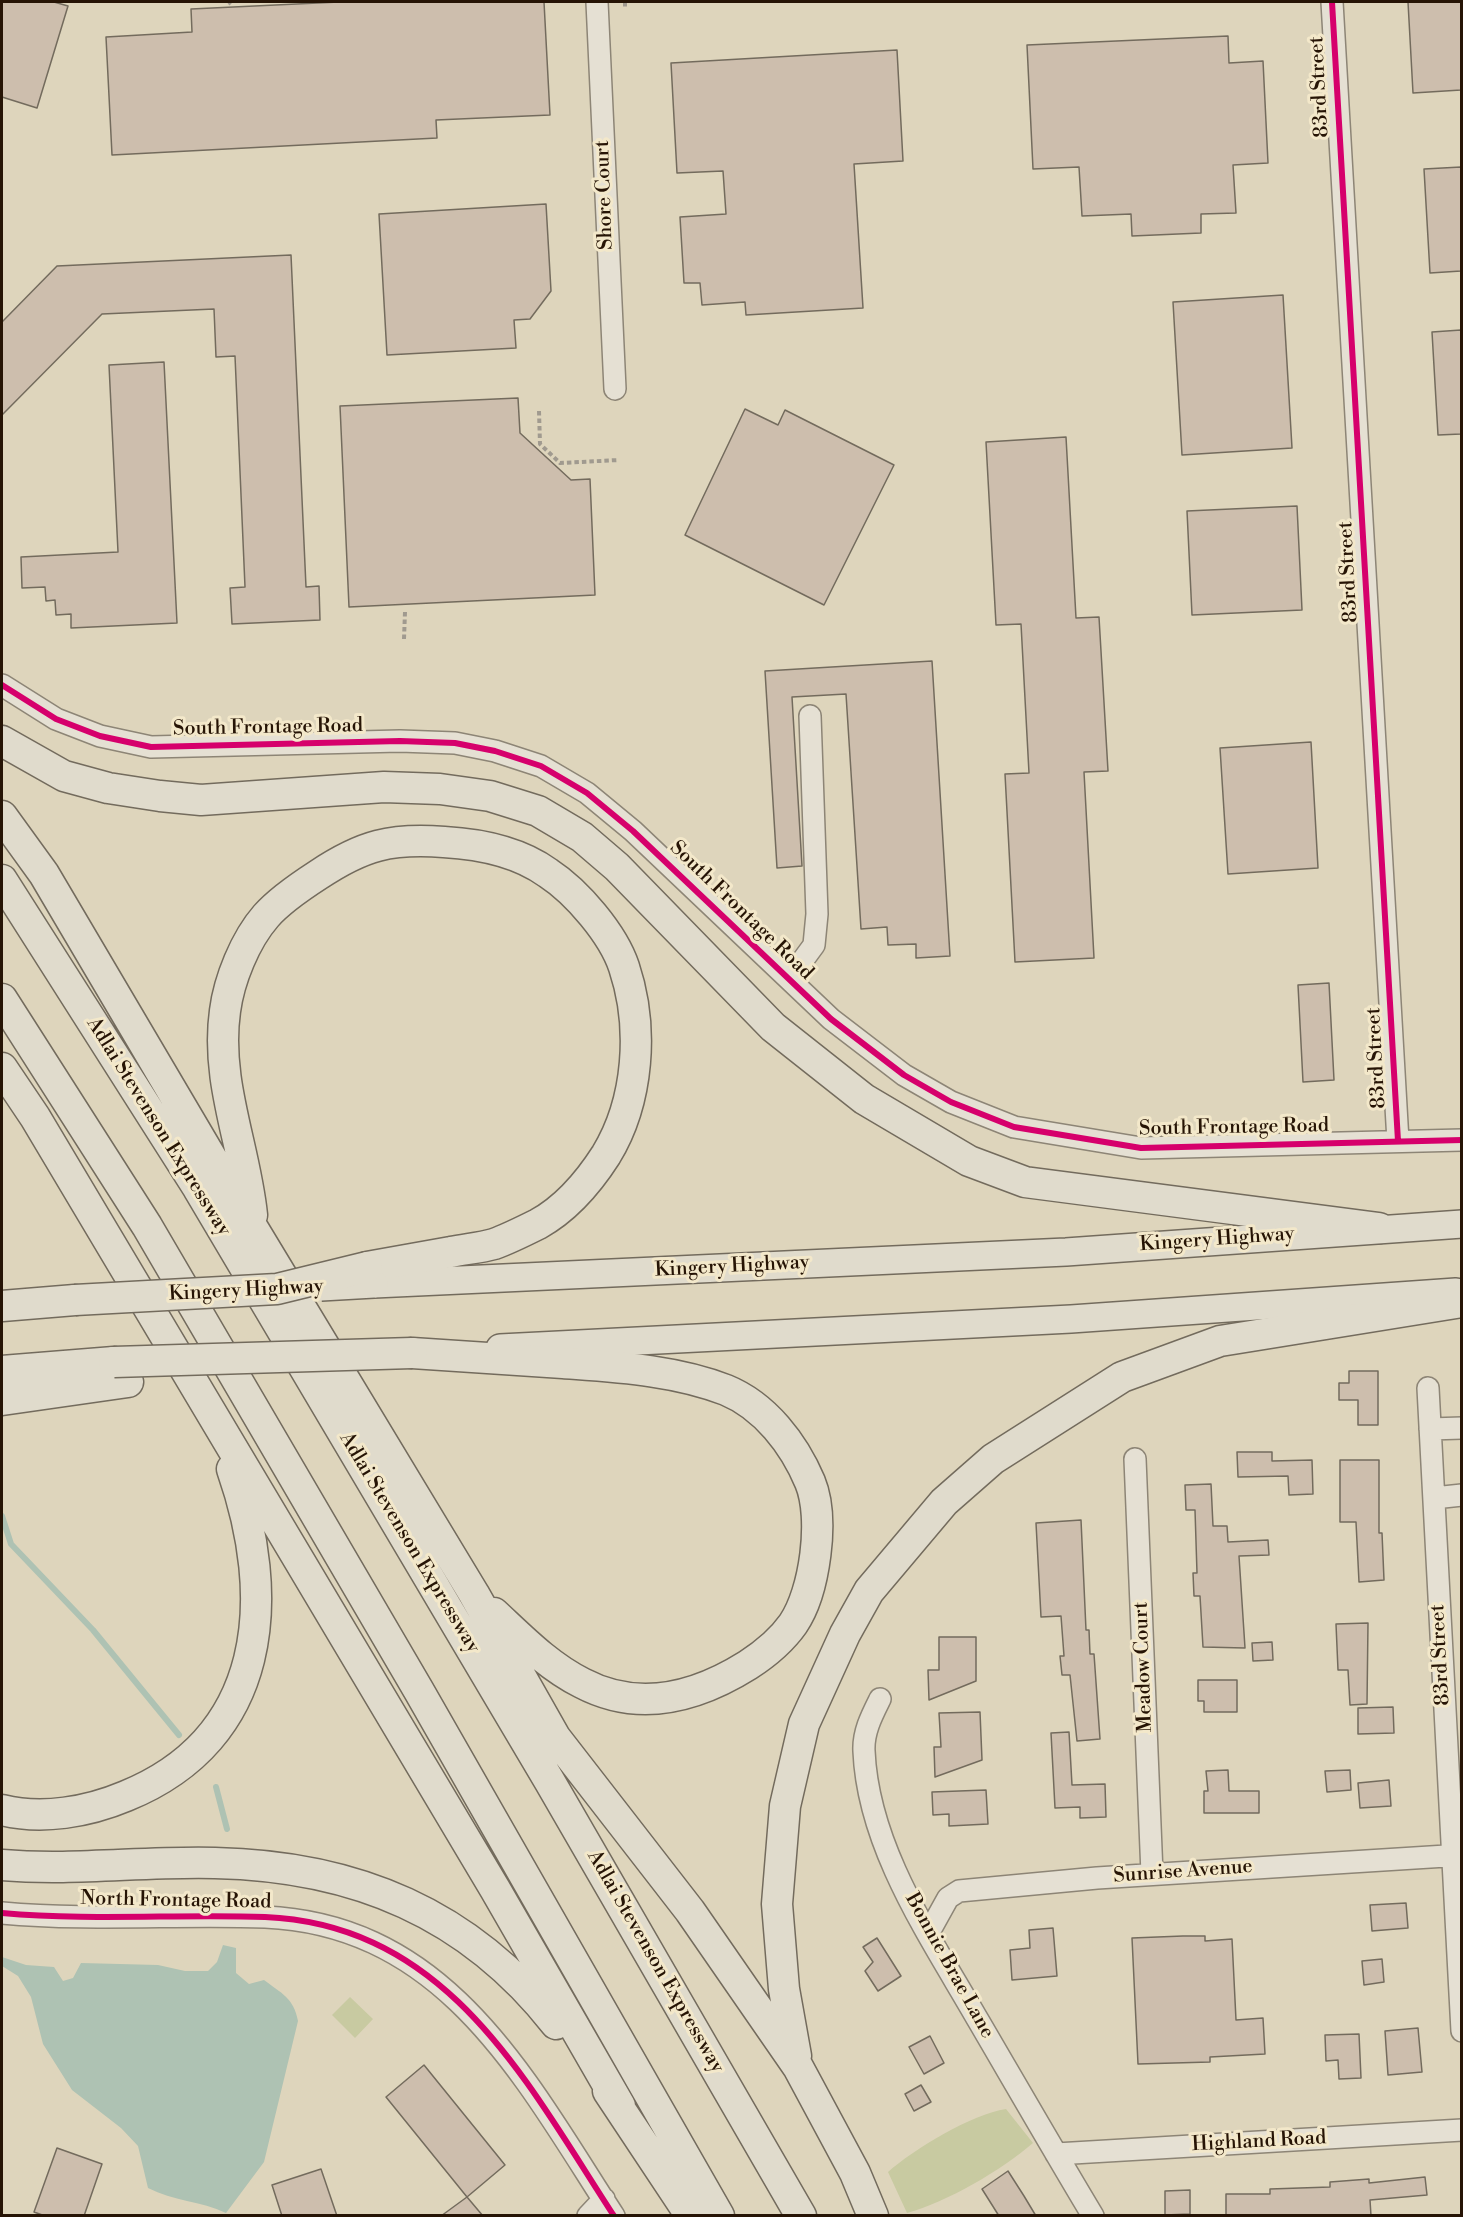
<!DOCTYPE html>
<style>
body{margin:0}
#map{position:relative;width:1463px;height:2217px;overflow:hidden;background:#ded5bc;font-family:"Libre Bodoni",serif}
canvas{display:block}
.frame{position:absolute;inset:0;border:3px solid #261405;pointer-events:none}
</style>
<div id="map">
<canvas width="1463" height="2217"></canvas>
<div class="frame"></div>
</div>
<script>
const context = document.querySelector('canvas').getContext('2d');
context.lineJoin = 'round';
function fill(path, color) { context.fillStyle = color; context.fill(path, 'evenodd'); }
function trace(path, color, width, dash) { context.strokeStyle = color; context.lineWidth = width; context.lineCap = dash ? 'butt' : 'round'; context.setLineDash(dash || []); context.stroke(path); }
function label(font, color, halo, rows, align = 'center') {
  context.font = font + ' "Libre Bodoni",serif'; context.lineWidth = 6; context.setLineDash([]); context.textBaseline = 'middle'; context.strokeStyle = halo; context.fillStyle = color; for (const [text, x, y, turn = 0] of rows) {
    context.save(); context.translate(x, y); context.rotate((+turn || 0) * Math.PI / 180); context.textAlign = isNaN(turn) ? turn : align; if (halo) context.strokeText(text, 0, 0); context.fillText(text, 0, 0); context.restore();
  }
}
fill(new Path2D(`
 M350,1997L373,2019L355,2038L332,2015Z
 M1006,2109L1033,2143C1002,2170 947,2202 907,2213L888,2172C914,2149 972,2114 1006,2109Z`), '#c8caa1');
fill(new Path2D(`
 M223,1945L236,1948V1973L249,1984L264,1980C281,1993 294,1998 298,2021L264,2162L226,2213C201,2201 173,2201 148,2188L138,2146L121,2128L72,2090L43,2044L31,1997L18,1976L2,1966V1957L26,1965L54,1967L63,1981L73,1978L81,1963L158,1965L185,1971H208L217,1962Z`), '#aec2b3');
trace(new Path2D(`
 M2,1516L11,1544L93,1630L179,1735
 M216,1787L227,1829`), '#aec2b3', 6);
const building = new Path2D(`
 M2,2H54L68,6L37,108L2,97Z
 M339,2H544L550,115L436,120L437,138L112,155L106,37L192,32L191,9Z
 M1408,2H1461V90L1413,93Z
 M1228,36L1229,63L1263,61L1268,163L1233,165L1236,213L1201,214V233L1132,236L1131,214L1082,216L1079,167L1033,169L1027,45Z
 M897,50L903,161L854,164L863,308L746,315L745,302L702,305L700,283H684L680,217L726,214L723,171L677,173L671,63Z
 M1461,167V271L1430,273L1424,169Z
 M546,204L551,291L530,319L514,320L516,348L387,355L379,214Z
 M291,255L306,587L319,586L320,620L232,624L230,588L245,587L235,356L216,357L214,309L102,314L2,415V322L57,266Z
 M1283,295L1292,448L1182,455L1173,302Z
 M1461,330V434L1438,435L1432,332Z
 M164,362L177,623L71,628V614L56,615L55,600L46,601L45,587L22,588L21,557L118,552L109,365Z
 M518,398L520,433L571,480L590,479L595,595L349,607L340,406Z
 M745,409L778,425L785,410L894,465L824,605L685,535Z
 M1066,437L1076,618L1099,617L1108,771L1084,772L1094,958L1015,962L1005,774L1029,773L1021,624L996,625L986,442Z
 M1297,506L1302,610L1192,615L1187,511Z
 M932,661L950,956L916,958V944L888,945L887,927L861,929L846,694L792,697L802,866L777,868L765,671Z
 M1311,742L1318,868L1228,874L1220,748Z
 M1329,983L1334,1080L1303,1082L1298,985Z
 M1349,1371H1378V1425H1358V1400H1339V1383H1349Z
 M1237,1452H1272V1461L1312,1460L1313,1494L1289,1495L1288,1476L1238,1477Z
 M1340,1460H1379V1533H1382L1384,1580L1359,1582L1356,1522H1340Z
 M1211,1484L1213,1526H1227L1228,1542L1268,1540L1269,1555L1239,1556L1245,1648L1203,1647L1200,1596H1194L1193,1573H1197L1195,1510H1186L1185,1485Z
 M1081,1520L1086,1630H1089L1090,1654H1094L1100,1739L1077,1741L1070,1675H1062L1060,1656H1064L1061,1616L1041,1617L1036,1523Z
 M1368,1623L1367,1704L1350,1705L1348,1670H1338L1336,1624Z
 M939,1637H976V1681L929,1700L928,1670H939Z
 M1272,1642L1273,1660L1253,1661L1252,1643Z
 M1198,1680H1237V1712H1204V1701H1198Z
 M1393,1707L1394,1733L1358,1734V1708Z
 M980,1712L982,1760L935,1777L934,1747H941L939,1713Z
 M1069,1732L1072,1785L1105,1784L1106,1817L1080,1818V1807L1055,1808L1051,1733Z
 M1228,1770L1229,1791H1259V1813H1204V1791H1208L1206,1771Z
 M1350,1770L1351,1790L1327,1792L1325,1771Z
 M1389,1780L1391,1806L1360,1808L1358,1783Z
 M986,1790L988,1824L949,1826V1814L933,1815L932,1792Z
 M1406,1903L1408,1928L1372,1931L1370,1905Z
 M1053,1928L1057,1976L1012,1980L1010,1950L1030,1948L1029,1930Z
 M1183,1936H1205V1941L1232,1939L1236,2020L1263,2018L1265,2054L1210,2057V2062L1138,2064L1132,1938Z
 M877,1938L901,1976L878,1991L865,1971L873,1962L863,1947Z
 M1382,1959L1384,1982L1364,1985L1362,1961Z
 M1418,2028L1422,2072L1388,2075L1385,2031Z
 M1359,2034L1361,2078L1339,2079L1338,2060L1326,2061L1325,2035Z
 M930,2036L944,2063L924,2074L909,2047Z
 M424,2065L505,2165L467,2197L386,2097Z
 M921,2085L931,2102L914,2111L905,2094Z
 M57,2148L102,2164L84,2216H45L34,2212Z
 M321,2169L337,2216H282L272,2185Z
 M1008,2171L1024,2196L1036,2216H999L982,2189Z
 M1425,2177L1427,2195L1370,2200L1371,2216H1226V2194H1270V2189L1330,2187V2182L1369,2179V2183Z
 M1190,2190V2214L1165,2215V2191Z
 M467,2197L483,2216H441Z`);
fill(building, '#cdbead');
trace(building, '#736b5d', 1.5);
const minor = new Path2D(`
 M597,2L615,389
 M1332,2L1398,1141
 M2,685L56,719L100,736L151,747L400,741L455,743L495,751L541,766L587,793L633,831L831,1019L904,1075L951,1102L1014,1127L1141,1148L1462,1140
 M789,979L814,945L817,914L810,716
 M1428,1388L1462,2031
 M1430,1429L1462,1428
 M1135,1459L1152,1874
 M1434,1498L1462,1495
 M880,1699C872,1715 863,1732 864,1751C868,1848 931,1938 978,2020C1016,2085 1054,2151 1093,2216
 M2,1913C89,1921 177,1914 265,1917C448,1925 526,2081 614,2216
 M928,1934L948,1898L959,1891L1097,1878L1462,1855
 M1056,2154L1462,2130
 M588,2216L604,2199`);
const major = new Path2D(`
 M374,1284L1066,1252L1462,1224
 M500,1348L1071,1319L1456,1292`);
const highway = new Path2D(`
 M2,741L64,776L108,788L160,796L201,800L384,787L440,789L490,796L538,811L582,837L617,867L773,1027L864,1099L969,1161L1025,1182L1379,1228
 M2,816L44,874L254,1230L474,1594L555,1737L690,1911L798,2067L855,2173L873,2216
 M2,880L198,1188L550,1782L801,2216
 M2,999L147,1226L419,1691L719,2216
 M2,1068L35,1117L495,1889L620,2106
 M252,1215C245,1146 215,1082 225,1011C229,980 245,940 266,916C280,900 301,886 318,875C363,845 391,838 444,842C480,844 519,852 548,873C577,892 613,934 624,967C644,1027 639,1101 606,1155C588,1183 567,1208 538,1224C524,1231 508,1239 494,1244C480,1248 465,1249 451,1252C423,1257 395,1262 367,1267
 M2,1306L75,1300
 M412,1353C462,1356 512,1360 563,1363C617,1367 675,1370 726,1390C765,1406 794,1444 810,1482C825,1518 815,1592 793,1624C781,1641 765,1654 748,1665C697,1697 639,1713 582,1683C548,1666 522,1639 494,1613
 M2,1371L114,1362
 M2,1400L128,1382
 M2,1810C42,1820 88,1812 126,1796C268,1738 277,1598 232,1469
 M2,1865C73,1871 144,1861 215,1863C355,1866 469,1913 556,2024
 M796,2056L784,1989L777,1904L785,1806L804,1724L845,1634L869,1591L944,1502L993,1459L1122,1377L1220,1341L1462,1302
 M608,2091L691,2216`);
trace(minor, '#8d8576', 24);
trace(major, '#736b5d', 30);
trace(highway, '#736b5d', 33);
trace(new Path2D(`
 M229,2L231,4
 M625,2V7
 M539,411L540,444L560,463L619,460
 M404,639L405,612`), '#a09a8f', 4, [4.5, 3]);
trace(minor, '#e5e0d3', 21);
trace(major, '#e0dbcc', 27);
trace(highway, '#e0dbcc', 30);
const majorBridge = new Path2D(`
 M321,1287L374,1284`);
const highwayBridge = new Path2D(`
 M75,1300L277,1289L367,1267
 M114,1362L412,1353`);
trace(majorBridge, '#736b5d', 30, []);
trace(highwayBridge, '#736b5d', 33, []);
trace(majorBridge, '#e0dbcc', 27);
trace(highwayBridge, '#e0dbcc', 30);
trace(new Path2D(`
 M1332,2L1398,1141
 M2,685L56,719L100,736L151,747L400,741L455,743L495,751L541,766L587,793L633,831L831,1019L904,1075L951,1102L1014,1127L1141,1148L1462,1140
 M2,1913C89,1921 177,1914 265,1917C448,1925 526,2081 614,2216`), '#d6006c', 6);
label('20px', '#261405', '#f3e8ca', [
 ["83rd Street",1320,87,-93],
 ["Shore Court",605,195,-92],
 ["83rd Street",1349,572,-93],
 ["South Frontage Road",268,728,-1],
 ["South Frontage Road",741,911,44],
 ["83rd Street",1377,1058,-93],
 ["Adlai Stevenson Expressway",158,1127,58],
 ["South Frontage Road",1234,1128,-1],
 ["Kingery Highway",1217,1240,-4],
 ["Kingery Highway",732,1267,-3],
 ["Kingery Highway",246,1291,-3],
 ["Adlai Stevenson Expressway",409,1543,59],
 ["83rd Street",1441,1655,-93],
 ["Meadow Court",1144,1667,-92],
 ["Sunrise Avenue",1183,1872,-4],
 ["North Frontage Road",176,1901,1],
 ["Adlai Stevenson Expressway",655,1962,60],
 ["Bonnie Brae Lane",949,1966,61],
 ["Highland Road",1259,2142,-3]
]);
</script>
